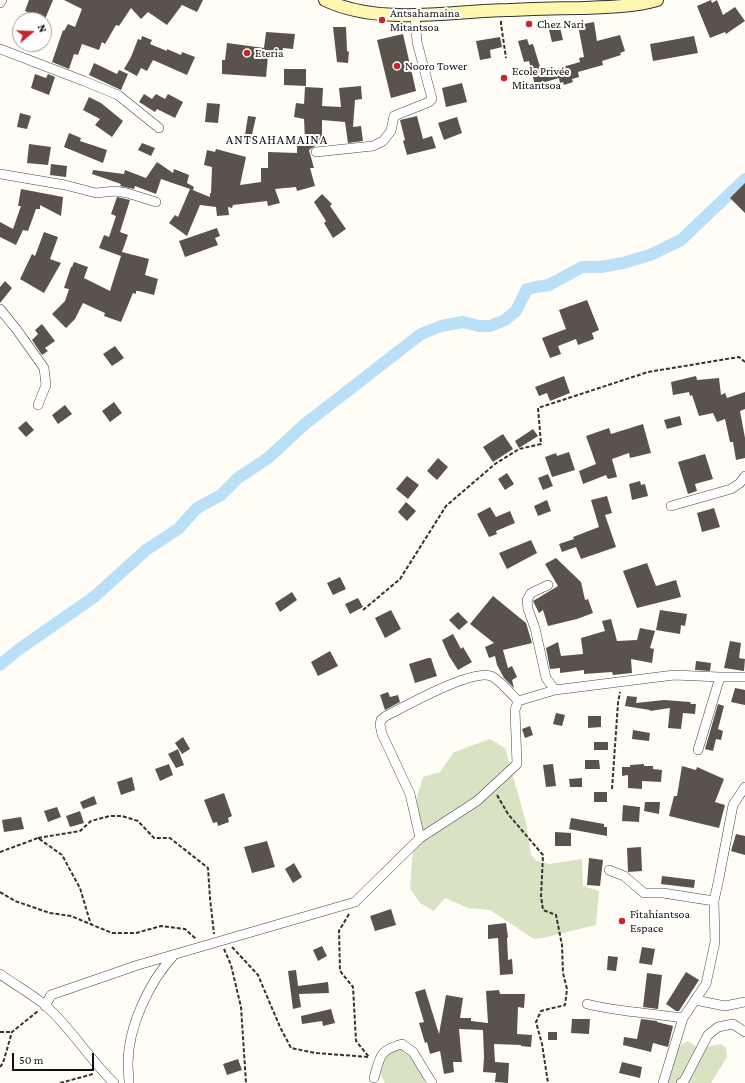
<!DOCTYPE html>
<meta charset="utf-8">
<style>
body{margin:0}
#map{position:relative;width:745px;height:1083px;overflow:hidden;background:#fffdf5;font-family:"Crimson Pro",serif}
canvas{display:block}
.north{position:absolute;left:12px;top:12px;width:40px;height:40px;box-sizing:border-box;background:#fff;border:1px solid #a0a0a0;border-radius:50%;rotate:71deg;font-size:11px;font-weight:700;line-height:16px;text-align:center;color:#111}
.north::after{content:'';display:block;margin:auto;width:14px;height:18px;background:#c4262e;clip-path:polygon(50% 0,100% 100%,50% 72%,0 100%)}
.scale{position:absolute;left:12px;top:1053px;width:82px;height:18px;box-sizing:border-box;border:2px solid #111;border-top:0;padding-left:5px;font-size:12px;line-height:14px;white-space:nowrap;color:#111;-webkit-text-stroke:3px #fff;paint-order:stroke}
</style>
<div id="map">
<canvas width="745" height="1083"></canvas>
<div class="north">N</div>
<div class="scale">50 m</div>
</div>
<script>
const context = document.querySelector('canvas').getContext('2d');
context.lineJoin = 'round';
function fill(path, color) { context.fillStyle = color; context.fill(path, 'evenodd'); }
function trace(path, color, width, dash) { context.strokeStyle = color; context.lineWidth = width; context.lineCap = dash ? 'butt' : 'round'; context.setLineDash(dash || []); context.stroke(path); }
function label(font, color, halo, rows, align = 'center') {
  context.font = font + ' "Crimson Pro",serif'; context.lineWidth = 4; context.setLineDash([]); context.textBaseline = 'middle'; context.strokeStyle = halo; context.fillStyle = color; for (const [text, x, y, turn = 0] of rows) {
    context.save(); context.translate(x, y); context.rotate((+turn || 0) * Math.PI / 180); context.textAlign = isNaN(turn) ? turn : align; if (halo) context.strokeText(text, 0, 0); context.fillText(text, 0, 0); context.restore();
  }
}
fill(new Path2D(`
 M490,739L505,748L526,822L531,855L537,861L549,864L582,859L583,886L599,891L596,925L547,937L534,939L490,910L468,908L445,898L434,911L420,903L410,888L417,797L423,777L440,772L454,752Z
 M688,1041L698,1048L721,1044L726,1048L727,1057L711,1083H663L675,1048Z
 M391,1050C395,1050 400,1049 404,1050C418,1053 422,1071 425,1083H385L381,1075L380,1061Z`), '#d9e3c4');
trace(new Path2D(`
 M0,665L18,650L94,597L146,550L178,529L197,508L221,495L238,478L268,458L305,424L421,334L441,326L463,322L479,326H490L505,320L516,311L527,289L536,287L549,285L582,267H601L623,263L650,255L681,240L745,179`), '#b9e0f7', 12);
fill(new Path2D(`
 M29,0H53L45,19L25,11Z
 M64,0H203L197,12L182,5L167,25L148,12L141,19L131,8L119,26L116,25L105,44L102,42L99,50L82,44L78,55L74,54L69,69L52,62L63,30L64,31L68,24L75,27L82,9Z
 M711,0L712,3L717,0L723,15L735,7L745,21L726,34L725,32L710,38L697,6Z
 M594,22L597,41L620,35L625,51L620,53L621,55L602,61L603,65L578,72L579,77L572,79L573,82L564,85L563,82L560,83L559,78L535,85L529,61L524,62L518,41L527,39L529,45L533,44L541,70L551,67L552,70L580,62L579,58L584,57L578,25Z
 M559,23L563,40L552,42L548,26Z
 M333,27H346L347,51L349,52L348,63L337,62Z
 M266,32L295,34L293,49L283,48L282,57L268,56L266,77L222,74V60H225L227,43L264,48Z
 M403,34L416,91L391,98L377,40Z
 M142,36L152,40L150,44L167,51V49L181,55L182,52L195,57L187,75L153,60L147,71L141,68L137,76L124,69L131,57L138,39L141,40Z
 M694,36L698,53L653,61L650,44Z
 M500,37L502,47L490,50L491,58L480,60L476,41Z
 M94,63L117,74L119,70L128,74L121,90L89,75Z
 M284,69H306V86L284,85Z
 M35,74L46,78L48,74L55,77L49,95L31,88Z
 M462,83L467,102L446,107L442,88Z
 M361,86L362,99L355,100L353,127L361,126L363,141L348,143L345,122L322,120V145L315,146L309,150L314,168H310L315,186L297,191L296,187L275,189L280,203L268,206L267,201L233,205L232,208L228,207L229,215L217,216L216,207L200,205L187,236L169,223L175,215L178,217L190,189L210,197V193H211L212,167L204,165L207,150L215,152L216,149L246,157L240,185L261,182V168H268V152L297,153V140H305L304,119L294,117L296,103L304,104L305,87L323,88L322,106L341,107L339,88Z
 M144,94L152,99L156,94L165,99L168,94L183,102L175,118L157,109L155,112L139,102Z
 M89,97L101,103L123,121L112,137L95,125L100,119L83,110Z
 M207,103L220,104L218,123L205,122Z
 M20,113L31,116L27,129L17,127Z
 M248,116L256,117L250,143L244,141Z
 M417,116L423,139L432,136L436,148L407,155L403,141L405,140L400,120Z
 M457,117L462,133L444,140L438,123Z
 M69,133L81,138L80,141L107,150L103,163L64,147Z
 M142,143L155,148L151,156L138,150Z
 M29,144L51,147L48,165L27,163Z
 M157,162L173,173L174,169L189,175L187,183L194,187L193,190L161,179L156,194L135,186L134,189L120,186L121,184L92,174L93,170L124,174L125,170L146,178Z
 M51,164L67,166L66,177L50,175Z
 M745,183V213L730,198Z
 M21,189L63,197L61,216L40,205V209H36L28,231L23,230L16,245L0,237V222L13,229L21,206H18Z
 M322,194L332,204L330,206L346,229L333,238L324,223L326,221L314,202Z
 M117,197L130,200L120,232L128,235L122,252L149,259L145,275L158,279L154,295L139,291H136V294L133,293L121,322L104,316L105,313L83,303L75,319L66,328L52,314L65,301L69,289L64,288L71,267H72L74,262L88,267L84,278L110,291L121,256L99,248L104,235L109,237L116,216L111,214Z
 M217,228L220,236L215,238L218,245L185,257L179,241Z
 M44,232L58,237L50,259L61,263L44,293L20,279L32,254L35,256Z
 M5,281L12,288L0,303V287Z
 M587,300L599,330L592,333L594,339L578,345L576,339L558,346L561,354L550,358L542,338L566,329L559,310Z
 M42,324L55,341L45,348L48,351L42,355L32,340L38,334L35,330Z
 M115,346L124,358L112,366L103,354Z
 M564,376L570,393L550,401L547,393L539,396L535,387Z
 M696,376L697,380L719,378L721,395L725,393L727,398L745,392V409L740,411L745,438V458L736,460L733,442H730L725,419L717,422L713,413L699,416L692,395L690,396L689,392L673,395L671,382Z
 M114,402L122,413L110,422L102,411Z
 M65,405L72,414L58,424L52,415Z
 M680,416L682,425L667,429L664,420Z
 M26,421L34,430L26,437L18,428Z
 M643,424L651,453L630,458L629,453L612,459L617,477L608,479L606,475L583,484L579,471L596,464L586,436L609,428L611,434Z
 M533,429L538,436L519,448L515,441Z
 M503,434L513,449L493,462L483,447Z
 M569,452L575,470L552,477L545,457L556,453L557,456Z
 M705,454L713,479L695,484L697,491L688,494L678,462Z
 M438,458L448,467L437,480L427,471Z
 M507,473L514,484L505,490L498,479Z
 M548,474L553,486L543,490L538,478Z
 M407,476L419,485L408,499L396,489Z
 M640,481L641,485L645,484L648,496L632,500L629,484Z
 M607,496L612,513L605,515L616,547L581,559L576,547L562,552L559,544L574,539L573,537L599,527L591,500Z
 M547,500L551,511L538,516L534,506Z
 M406,502L416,511L407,521L398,512Z
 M490,507L496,517L510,511L515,523L496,531L497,534L489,537L477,514Z
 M714,508L720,527L702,532L697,513Z
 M531,540L537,553L507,569L499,553Z
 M556,558L581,582L585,600L588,599L593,613L577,619L548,626L543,610L539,613L533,601L558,586L545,564Z
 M647,563L656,586L676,580L681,597L637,608L623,571Z
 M340,577L346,589L333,595L327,583Z
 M292,592L297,600L280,612L275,603Z
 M493,596L526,623L532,643L503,650L508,668L512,666L517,677L512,680L514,688L504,678L497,665L495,656L489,658L485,647L494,643L470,624Z
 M358,598L363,607L350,614L345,604Z
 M391,610L401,629L385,638L375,618Z
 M660,610L687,614L685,626L681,625L680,634L656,630Z
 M458,612L468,622L459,630L449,620Z
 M611,619L617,641L637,640L640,628L655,631L650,648L654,649L652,663L631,659L632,673L613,675L612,672L584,674V670L560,673V668L550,669L546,648L558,642L561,656L583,654L581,638L605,631L602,621Z
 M453,634L461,649L463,647L472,662L458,670L449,656L442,640Z
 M730,641L741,643L739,658L745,659L744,671L724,668Z
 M330,651L338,666L318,676L311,662Z
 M428,658H431L437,676L415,683L409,664Z
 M696,661L711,663L710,671L695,670Z
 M735,688L745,690V705L731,702Z
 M388,692L390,697L398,695L400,702L385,710L380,695Z
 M627,696L637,697L636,703L664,700L690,702L691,704H696L695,714L683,713L681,729L668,728L670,708L650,711V710L625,706Z
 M718,704L724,706L718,729L723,731L721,740L716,739L713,751L705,749Z
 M556,713L565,715L562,726L553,724Z
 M588,716H601V727L588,728Z
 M530,726L533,735L525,738L522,729Z
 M633,730L650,733L649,741L632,739Z
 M183,737L190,749L182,754L175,743Z
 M594,742H608V750H594Z
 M178,749L184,765L176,768L168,754Z
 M585,760H599L600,769H585Z
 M169,764L173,775L160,781L155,769Z
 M553,764L556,786L546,787L543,765Z
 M644,764V766H653V769L662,770L661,782L642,781V789L628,788V775L622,776V767H630V765Z
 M682,766L696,770L697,767L724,779L715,802L725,805L719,828L669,816L674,796H677Z
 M132,777L135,790L121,795L117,782Z
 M582,778V787H570L569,779Z
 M594,792H607V802H594Z
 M224,793L232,816L228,818L229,822L218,826L217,822L213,823L204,800Z
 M94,796L97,804L83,809L80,802Z
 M645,802H660L659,814L644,811Z
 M623,805L640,807L639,822L622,821Z
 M57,807L61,817L48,822L44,811Z
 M80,811L84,823L70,827L66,816Z
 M21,817L24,829L4,832L2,820Z
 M571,818L604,824V827H607V836L569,829Z
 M555,832L571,833V846H555Z
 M736,834L745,836V855L731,851Z
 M267,841L275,867L252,873L244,847Z
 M641,847L642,871L628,872L627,848Z
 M589,858L603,860L600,886L587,885Z
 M294,863L302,877L293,883L285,869Z
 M662,876L695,880L694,888L661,884Z
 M391,909L396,925L375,931L370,916Z
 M506,923L508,937L507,938L508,960L512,959L513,974L500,975L498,938L488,939V925Z
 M322,946L327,956L318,961L313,950Z
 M642,947L655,949L652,965L639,963Z
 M608,956L618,957L616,971L607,970Z
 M296,970L298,986L328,982L329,993L299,994L301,1007L293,1009L288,971Z
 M686,972L699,980L679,1011H676L666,1004Z
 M647,973L662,975L658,1009L643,1007Z
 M425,989L439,1034L446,995L463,998L460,1018H471V1021L488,1023L486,991L499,990L500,994H525L524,1008L518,1007L517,1034L532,1035L531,1047L521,1046V1045L494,1044L495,1062L509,1063L508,1083L495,1082L496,1073L483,1072L484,1057L483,1030L459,1029L462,1062H453L454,1072L444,1074L440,1051L430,1054L427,1042L425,1043L419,1023L424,1022L415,992Z
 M331,1009L335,1023L323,1026L322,1021L302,1024L301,1016Z
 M572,1019H590L589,1034L571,1033Z
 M641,1019L657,1021V1022L673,1026L668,1047L653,1043L651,1052L623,1045L624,1037L637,1039Z
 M548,1032H557V1040H548Z
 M238,1059L242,1070L227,1075L223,1064Z
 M622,1062L642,1067L640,1078L619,1073Z`), '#5a524d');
const minor = new Path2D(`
 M0,3L2,0
 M0,49L84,81L118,95L159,128
 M316,152L373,146L383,141L391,131L394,116L429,102L432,99L417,42L415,15
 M0,174L65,185L96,193L115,191L127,193L156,202
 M0,309L17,330L44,368L46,385L38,405
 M671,506L731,489L740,483L745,476
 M548,585L531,593L527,600L528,609L535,628L546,678L555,690L674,675L720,677H745
 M698,750L720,677
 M420,838L410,794L382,734L380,725L381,720L386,716C406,706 471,669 491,676C499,679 512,695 518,701
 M609,870L624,876L644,893H663L714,901
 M0,974C15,985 32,994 46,1006C72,1029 89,1059 114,1083
 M695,1000L725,1006L745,1002
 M587,1004C619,1012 651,1013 683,1018
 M45,1006L51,995L138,965L355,902L420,838L477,801L517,764L515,710L518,701L555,690
 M374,1078C380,1057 379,1050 402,1044L413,1052L432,1083
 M129,1083C129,1077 128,1071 128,1064C128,1027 149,982 174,955
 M663,1083L683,1018L706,984L715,942L714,901L719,878L733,805L745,787
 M681,1083L684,1081L708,1035L718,1027L733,1024L745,1032`);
const secondary = new Path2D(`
 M325,0C381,26 449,11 508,10C533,9 557,8 581,8C607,7 632,7 657,0`);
trace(minor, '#444', 10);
trace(secondary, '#333', 14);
trace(new Path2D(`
 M501,21V24L506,58
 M363,610L400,579L446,506L495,464L519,449L541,444L538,408L648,372L739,357L745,362
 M612,789L618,703L620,692
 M497,795L508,814L543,855L541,896L543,910L556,915L562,945L563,973L567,989L565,1005L541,1011L536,1022L542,1044L548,1083
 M38,838L80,831L91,821L110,816H122L138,821L154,838H170L208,868L210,898L214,934
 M0,852L38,838L62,855L80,888L91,925
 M0,892L15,901L50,913L71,916L112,933H136L161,926L185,929L196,939
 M349,914L339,931L340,971L353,987L356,1041L369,1057
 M232,947L258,975L280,1027L291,1048L315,1053L369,1057
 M224,949L231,965L241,1007L246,1083
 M0,1032H12
 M0,1067L3,1063L12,1032L38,1011
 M60,1083L93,1074`), '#333', 2, [4, 2]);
trace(minor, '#fff', 9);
trace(secondary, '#fff6b0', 12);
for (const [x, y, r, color] of [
 [382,20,4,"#c4262e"],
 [529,24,4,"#c4262e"],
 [247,53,4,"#c4262e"],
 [397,66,4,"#c4262e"],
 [504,78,4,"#c4262e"],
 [622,921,4,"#c4262e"]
]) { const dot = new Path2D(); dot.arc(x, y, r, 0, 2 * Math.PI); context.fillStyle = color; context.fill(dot); trace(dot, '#fff', 1.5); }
label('12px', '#111', '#fff', [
 ["Antsahamaina",390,13],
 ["Mitantsoa",390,27],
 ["Chez Nari",537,24],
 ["Eteria",255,53],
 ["Nooro Tower",405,66],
 ["Ecole Privée",512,71],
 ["Mitantsoa",512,85],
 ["Fitahiantsoa",630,914],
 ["Espace",630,928]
], 'left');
context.letterSpacing = '1px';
label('13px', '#111', '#fff', [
 ["ANTSAHAMAINA",277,140]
]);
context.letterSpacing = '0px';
</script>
